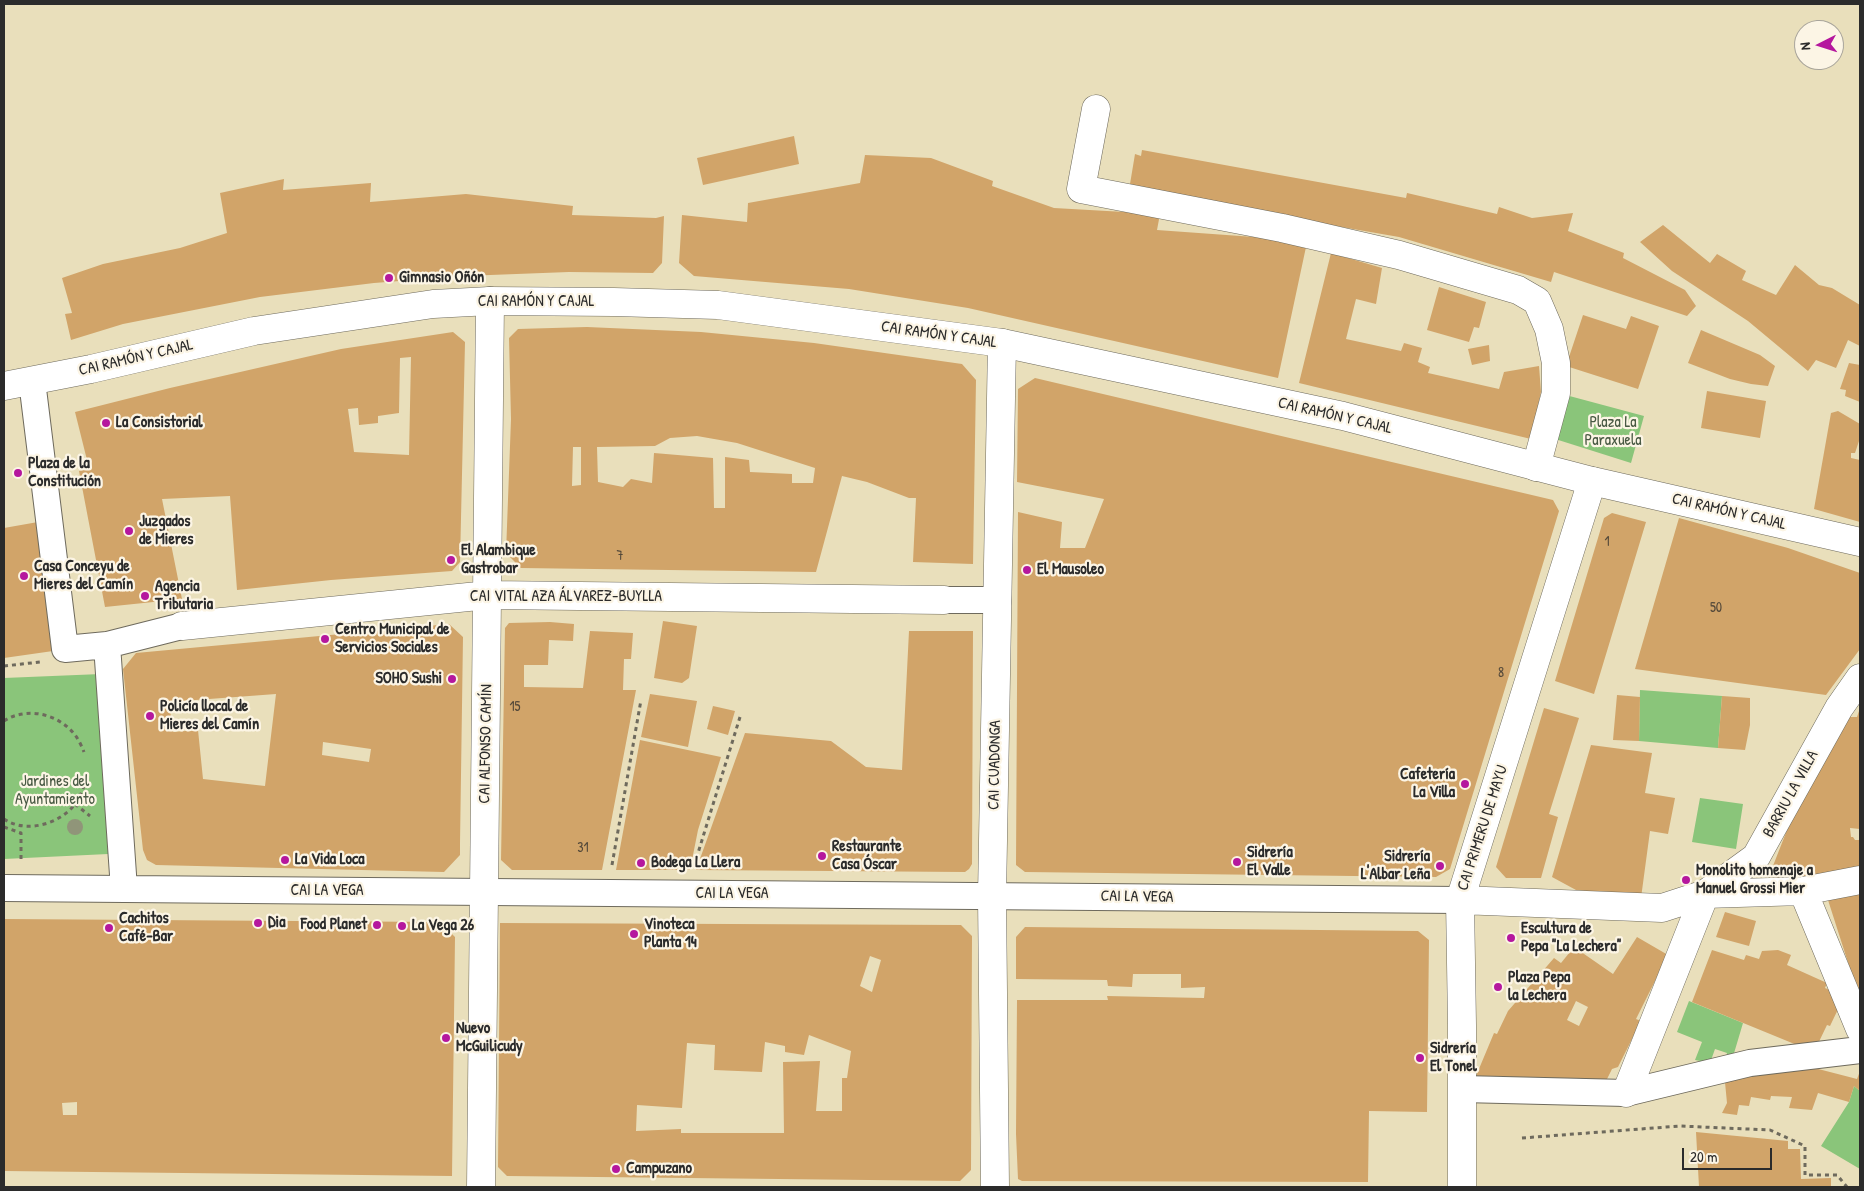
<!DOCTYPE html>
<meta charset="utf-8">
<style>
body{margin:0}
#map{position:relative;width:1864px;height:1191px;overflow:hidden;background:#e9dfbb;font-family:"Patrick Hand",sans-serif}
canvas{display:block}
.frame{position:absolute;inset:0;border:5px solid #2b2b2b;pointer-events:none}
.north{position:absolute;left:1794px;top:20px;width:50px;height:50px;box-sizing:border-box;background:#fcf5e5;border:1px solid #a8a49b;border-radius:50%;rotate:265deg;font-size:14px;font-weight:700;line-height:20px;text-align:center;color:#2b2b2b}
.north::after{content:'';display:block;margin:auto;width:18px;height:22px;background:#b5179e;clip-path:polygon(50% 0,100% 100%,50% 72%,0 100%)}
.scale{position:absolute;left:1682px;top:1148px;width:90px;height:22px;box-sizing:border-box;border:2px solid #2b2b2b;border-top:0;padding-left:6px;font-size:15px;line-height:18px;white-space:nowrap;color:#2b2b2b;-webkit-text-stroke:4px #fcf5e5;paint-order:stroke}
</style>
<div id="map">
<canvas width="1864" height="1191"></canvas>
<div class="frame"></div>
<div class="north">N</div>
<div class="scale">20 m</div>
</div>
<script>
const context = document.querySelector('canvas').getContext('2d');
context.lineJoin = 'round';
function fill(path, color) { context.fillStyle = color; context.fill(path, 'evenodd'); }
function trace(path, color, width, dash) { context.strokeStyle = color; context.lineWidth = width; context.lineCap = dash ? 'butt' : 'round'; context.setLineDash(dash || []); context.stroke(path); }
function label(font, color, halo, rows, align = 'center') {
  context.font = font + ' "Patrick Hand",sans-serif'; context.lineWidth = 4.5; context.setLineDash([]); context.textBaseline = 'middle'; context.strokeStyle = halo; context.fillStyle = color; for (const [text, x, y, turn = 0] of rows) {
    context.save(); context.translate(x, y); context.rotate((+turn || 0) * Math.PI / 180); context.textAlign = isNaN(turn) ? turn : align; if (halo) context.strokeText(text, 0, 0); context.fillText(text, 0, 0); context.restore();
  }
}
fill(new Path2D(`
 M1562,394L1644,416L1631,463L1552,438Z
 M101,674L108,854L4,859V678Z
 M1640,690L1722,696L1718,748L1639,741Z
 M1700,798L1743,804L1736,849L1692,842Z
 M1689,1001L1743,1023L1732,1060L1726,1058L1727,1053L1715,1049L1710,1063L1695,1060L1702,1042L1677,1032Z
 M1854,1086L1860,1091V1169L1821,1146L1849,1102Z`), '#8ac57a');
fill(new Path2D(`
 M794,136L799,164L703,185L697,158Z
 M1142,150L1406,198L1407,193L1497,214L1499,207L1532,218L1573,213L1568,231L1624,253L1623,258L1685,290L1696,306L1687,316L1554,272L1551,282L1399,237L1129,190L1135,154L1141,156Z
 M865,155L931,158L993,181L992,186L1054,208L1160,214L1157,230L1268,238L1306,247L1278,378L968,308L849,289L694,276L679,263L682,215L747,222L748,203L860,183Z
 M284,179L283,190L371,183L370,202L466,194L573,206L572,215L656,218L664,216L662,263L653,273L569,272L464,276L374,283L260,297L123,324L71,340L65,314L72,313L62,278L103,264L180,248L227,233L220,193Z
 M1663,225L1710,263L1717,254L1746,271L1742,280L1776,295L1795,265L1819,285L1832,288L1860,305V346L1848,340L1836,368L1816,360L1808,371L1748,321L1672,271L1640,242Z
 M1331,253L1382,268L1376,304L1356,299L1346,339L1401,351L1404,343L1422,348L1418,362L1430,367L1428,373L1499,389L1504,372L1539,366L1541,392L1531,439L1299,383Z
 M1439,287L1486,302L1479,328L1474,327L1469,342L1427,330Z
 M1583,315L1626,329L1631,316L1659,326L1638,389L1566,366Z
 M587,327L701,332L814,343L962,364L976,380L973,564L913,562L916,498H909L867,482L842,476L816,572L521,568L506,553L511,419L509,338L518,329ZM697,436L737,443L815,468L813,483H792V474L750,472L749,460L725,457V508H714L713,458L654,453L652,483L631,479L623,487L598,482L597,447L655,446L670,438ZM573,447H581V485L572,486Z
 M1701,330L1760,355L1775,366L1768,386L1751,384L1730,379L1688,363Z
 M453,332L465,342L460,562L452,571L331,580L237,590L230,496L162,499L182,599L105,607L79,471L89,468L75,412L170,388L341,349ZM411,357L409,455L354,452L348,409L358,408L359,425L378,423V416L399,413L400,358Z
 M1489,345L1490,361L1472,365L1468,349Z
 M1849,363L1860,365V402L1845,396L1846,390L1840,389Z
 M1035,378L1553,500L1559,511L1450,869L1436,877L1025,872L1016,865L1018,512L1062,522L1060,548H1085L1104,499L1017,482L1018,389Z
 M1707,391L1766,401L1760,438L1701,428Z
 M1838,411L1860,424V438L1855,453H1851V458L1860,460V522L1814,509L1831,413Z
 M1612,513L1646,522L1594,694L1555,681L1604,518Z
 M1679,518L1788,548L1860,573V649L1826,695L1635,669Z
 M38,522L53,651L4,658V528Z
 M663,621L697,626L689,678L682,683L654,678Z
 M550,622L574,624L573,641L549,640L548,665H524V687L583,688L590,631L633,633L631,659H624L623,690H636L602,870H512L501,860L505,628L509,623Z
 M449,624L463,637L460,843V855L444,872L156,865L147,860L143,850L123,669L136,653ZM276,694L265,786L203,779L198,730L173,732L169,702ZM323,742L371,749L369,762L322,755Z
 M909,631H973L972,864L969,869L965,872L696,870L745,733L831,741L866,767L902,770Z
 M650,694L697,701L688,747L641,737Z
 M1617,695L1640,697L1639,741L1613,740Z
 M1722,696L1750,698V725L1745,750L1718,748Z
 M713,706L735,711L728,735L707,729Z
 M1544,708L1579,718L1549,814L1558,817L1541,878H1506L1496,867Z
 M1860,708V829L1850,828L1851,837H1853L1855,840H1860V871L1800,885L1769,876L1800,797L1848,717H1857Z
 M640,740L721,757L698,830L690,870H616Z
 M1591,745L1652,753L1645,793L1675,798L1668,834L1650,831L1641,898L1576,890L1552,877Z
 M1860,890V1000L1828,900Z
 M1725,912L1756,921L1749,946L1716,937Z
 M4,919L440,922L455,937L452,1176L4,1171ZM77,1102V1115H63L62,1103Z
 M500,923L961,925L972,936L971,1170L960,1181L507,1176L498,1167ZM870,956L881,960L872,992L860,986ZM809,1035L851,1051L847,1078H842V1111H816L820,1061L783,1062L784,1133H681V1129L636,1131L637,1105L682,1108L687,1043L715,1045L714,1070L762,1072L765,1042L785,1046V1052L804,1055Z
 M1025,927L1418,931L1429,940L1427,1112L1369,1111L1368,1182L1022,1181L1018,1179L1016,1134L1017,1000H1108L1107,996L1204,998L1205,987L1181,988V974H1133L1132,987L1108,986L1107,980L1016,979V937Z
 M1637,937L1668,955L1636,1019L1641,1021L1618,1067L1612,1069L1607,1079L1543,1082L1476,1076L1494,1033L1497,1034L1508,1011L1554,958L1561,963L1574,947L1613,974ZM1576,1001L1588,1007L1579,1026L1567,1020Z
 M1712,950L1744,960L1746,955L1759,959L1762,951L1778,950L1791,955L1787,965L1827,983L1825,988L1837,993L1842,1001L1830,1026L1827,1025L1814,1052L1692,1002Z
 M1799,1064L1857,1079L1860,1071V1091L1854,1086L1849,1102L1818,1093L1812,1110L1789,1108L1792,1097L1771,1096L1770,1100L1751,1097L1749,1106L1739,1105L1737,1115L1722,1113L1727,1103L1724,1072Z
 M1696,1132L1788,1141V1149H1800L1801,1179L1831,1178V1187H1699Z`), '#d1a469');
const pedestrian = new Path2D(`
 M32,381L65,649L107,645L124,889
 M944,600H998
 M107,645L182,626
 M4,888L1460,900
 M1462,1089L1626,1093L1750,1063L1860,1050`);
const minor = new Path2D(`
 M1096,109L1081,189L1282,228L1399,255L1518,290L1537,301L1549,329L1556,363V393L1536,467
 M182,626L488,595L944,600
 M1803,891L1860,1029
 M1460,900L1662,908L1705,894L1803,891L1860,880
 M1626,1093L1705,894L1756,857L1839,708L1860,678
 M481,1187L490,301
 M995,1187L992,896L1002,343
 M1462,1187V1025L1460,900L1592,481`);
const tertiary = new Path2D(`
 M4,386L91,369L254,331L433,304L490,301L614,302L718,305L1002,343L1343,416L1592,481L1860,542`);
trace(pedestrian, '#6e6a5d', 28);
trace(minor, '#6e6a5d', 29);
trace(tertiary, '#6e6a5d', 29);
trace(new Path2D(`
 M4,666L40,662
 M4,721C27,706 59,714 75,735C79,740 82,747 84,752
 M75,804L90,816
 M4,819C26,834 60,824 75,804C81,796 84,787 86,778
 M4,827L21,833V859
 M612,865L641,700
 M694,866L740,717
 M1522,1138L1680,1126L1770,1130L1805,1146V1175H1837L1847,1187`), '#6e6a5d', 3, [4, 4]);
trace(pedestrian, '#fff', 26);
trace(minor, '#fff', 28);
trace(tertiary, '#fff', 28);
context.fillStyle = '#909579';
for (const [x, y] of [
 [75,827]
]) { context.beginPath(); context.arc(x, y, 8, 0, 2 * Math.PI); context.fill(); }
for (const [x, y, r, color] of [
 [389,278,5,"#b5179e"],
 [106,423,5,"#b5179e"],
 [18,473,5,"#b5179e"],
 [129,531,5,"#b5179e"],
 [451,560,5,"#b5179e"],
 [1027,570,5,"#b5179e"],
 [24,576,5,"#b5179e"],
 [145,596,5,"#b5179e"],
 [325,639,5,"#b5179e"],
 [452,679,5,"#b5179e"],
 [150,716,5,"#b5179e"],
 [1465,784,5,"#b5179e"],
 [822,856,5,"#b5179e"],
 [285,860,5,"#b5179e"],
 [1237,862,5,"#b5179e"],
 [641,863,5,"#b5179e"],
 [1440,866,5,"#b5179e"],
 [1686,880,5,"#b5179e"],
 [258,923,5,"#b5179e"],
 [377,925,5,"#b5179e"],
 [402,926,5,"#b5179e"],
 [109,928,5,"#b5179e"],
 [634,934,5,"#b5179e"],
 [1511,938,5,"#b5179e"],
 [1498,987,5,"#b5179e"],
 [446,1038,5,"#b5179e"],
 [1420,1058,5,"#b5179e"],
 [616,1169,5,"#b5179e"]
]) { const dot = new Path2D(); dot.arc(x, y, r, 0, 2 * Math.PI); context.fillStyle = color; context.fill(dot); trace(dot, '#fcf5e5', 2); }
label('14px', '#54493a', null, [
 ["1",1607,542],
 ["7",620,556],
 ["50",1716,608],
 ["8",1501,673],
 ["15",515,707],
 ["31",583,848]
]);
label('bold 16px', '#2b2b2b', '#fcf5e5', [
 ["Gimnasio Oñón",399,278],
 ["La Consistorial",116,423],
 ["Plaza de la",28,464],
 ["Constitución",28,482],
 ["Juzgados",139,522],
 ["de Mieres",139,540],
 ["El Alambique",461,551],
 ["Gastrobar",461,569],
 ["Casa Conceyu de",34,567],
 ["Mieres del Camín",34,585],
 ["El Mausoleo",1037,570],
 ["Agencia",155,587],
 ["Tributaria",155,605],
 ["Centro Municipal de",335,630],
 ["Servicios Sociales",335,648],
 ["SOHO Sushi",442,679,"right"],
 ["Policía llocal de",160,707],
 ["Mieres del Camín",160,725],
 ["Cafetería",1455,775,"right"],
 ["La Villa",1455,793,"right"],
 ["Restaurante",832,847],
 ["Casa Óscar",832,865],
 ["Sidrería",1247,853],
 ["El Valle",1247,871],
 ["Sidrería",1430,857,"right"],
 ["L'Albar Leña",1430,875,"right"],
 ["La Vida Loca",295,860],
 ["Bodega La Llera",651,863],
 ["Monolito homenaje a",1696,871],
 ["Manuel Grossi Mier",1696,889],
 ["Cachitos",119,919],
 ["Café-Bar",119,937],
 ["Dia",268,923],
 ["Food Planet",367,925,"right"],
 ["Vinoteca",644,925],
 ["Planta 14",644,943],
 ["La Vega 26",412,926],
 ["Escultura de",1521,929],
 ["Pepa \"La Lechera\"",1521,947],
 ["Plaza Pepa",1508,978],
 ["la Lechera",1508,996],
 ["Nuevo",456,1029],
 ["McGuilicudy",456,1047],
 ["Sidrería",1430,1049],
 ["El Tonel",1430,1067],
 ["Campuzano",626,1169]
], 'left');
label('16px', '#2b2b2b', '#fcf5e5', [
 ["CAI RAMÓN Y CAJAL",536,302],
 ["CAI RAMÓN Y CAJAL",939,335,8],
 ["CAI RAMÓN Y CAJAL",136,358,-13],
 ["CAI RAMÓN Y CAJAL",1335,416,13],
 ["CAI RAMÓN Y CAJAL",1729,512,13],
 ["CAI VITAL AZA ÁLVAREZ-BUYLLA",566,597],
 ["CAI ALFONSO CAMÍN",486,744,-89],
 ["CAI CUADONGA",995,765,-89],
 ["BARRIU LA VILLA",1791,794,-61],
 ["CAI PRIMERU DE MAYU",1483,828,-72],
 ["CAI LA VEGA",327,891],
 ["CAI LA VEGA",732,894],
 ["CAI LA VEGA",1137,897,1]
]);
label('16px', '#485943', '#fcf5e5', [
 ["Plaza La",1613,423],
 ["Paraxuela",1613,441],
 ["Jardines del",55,782],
 ["Ayuntamiento",55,800]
]);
</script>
